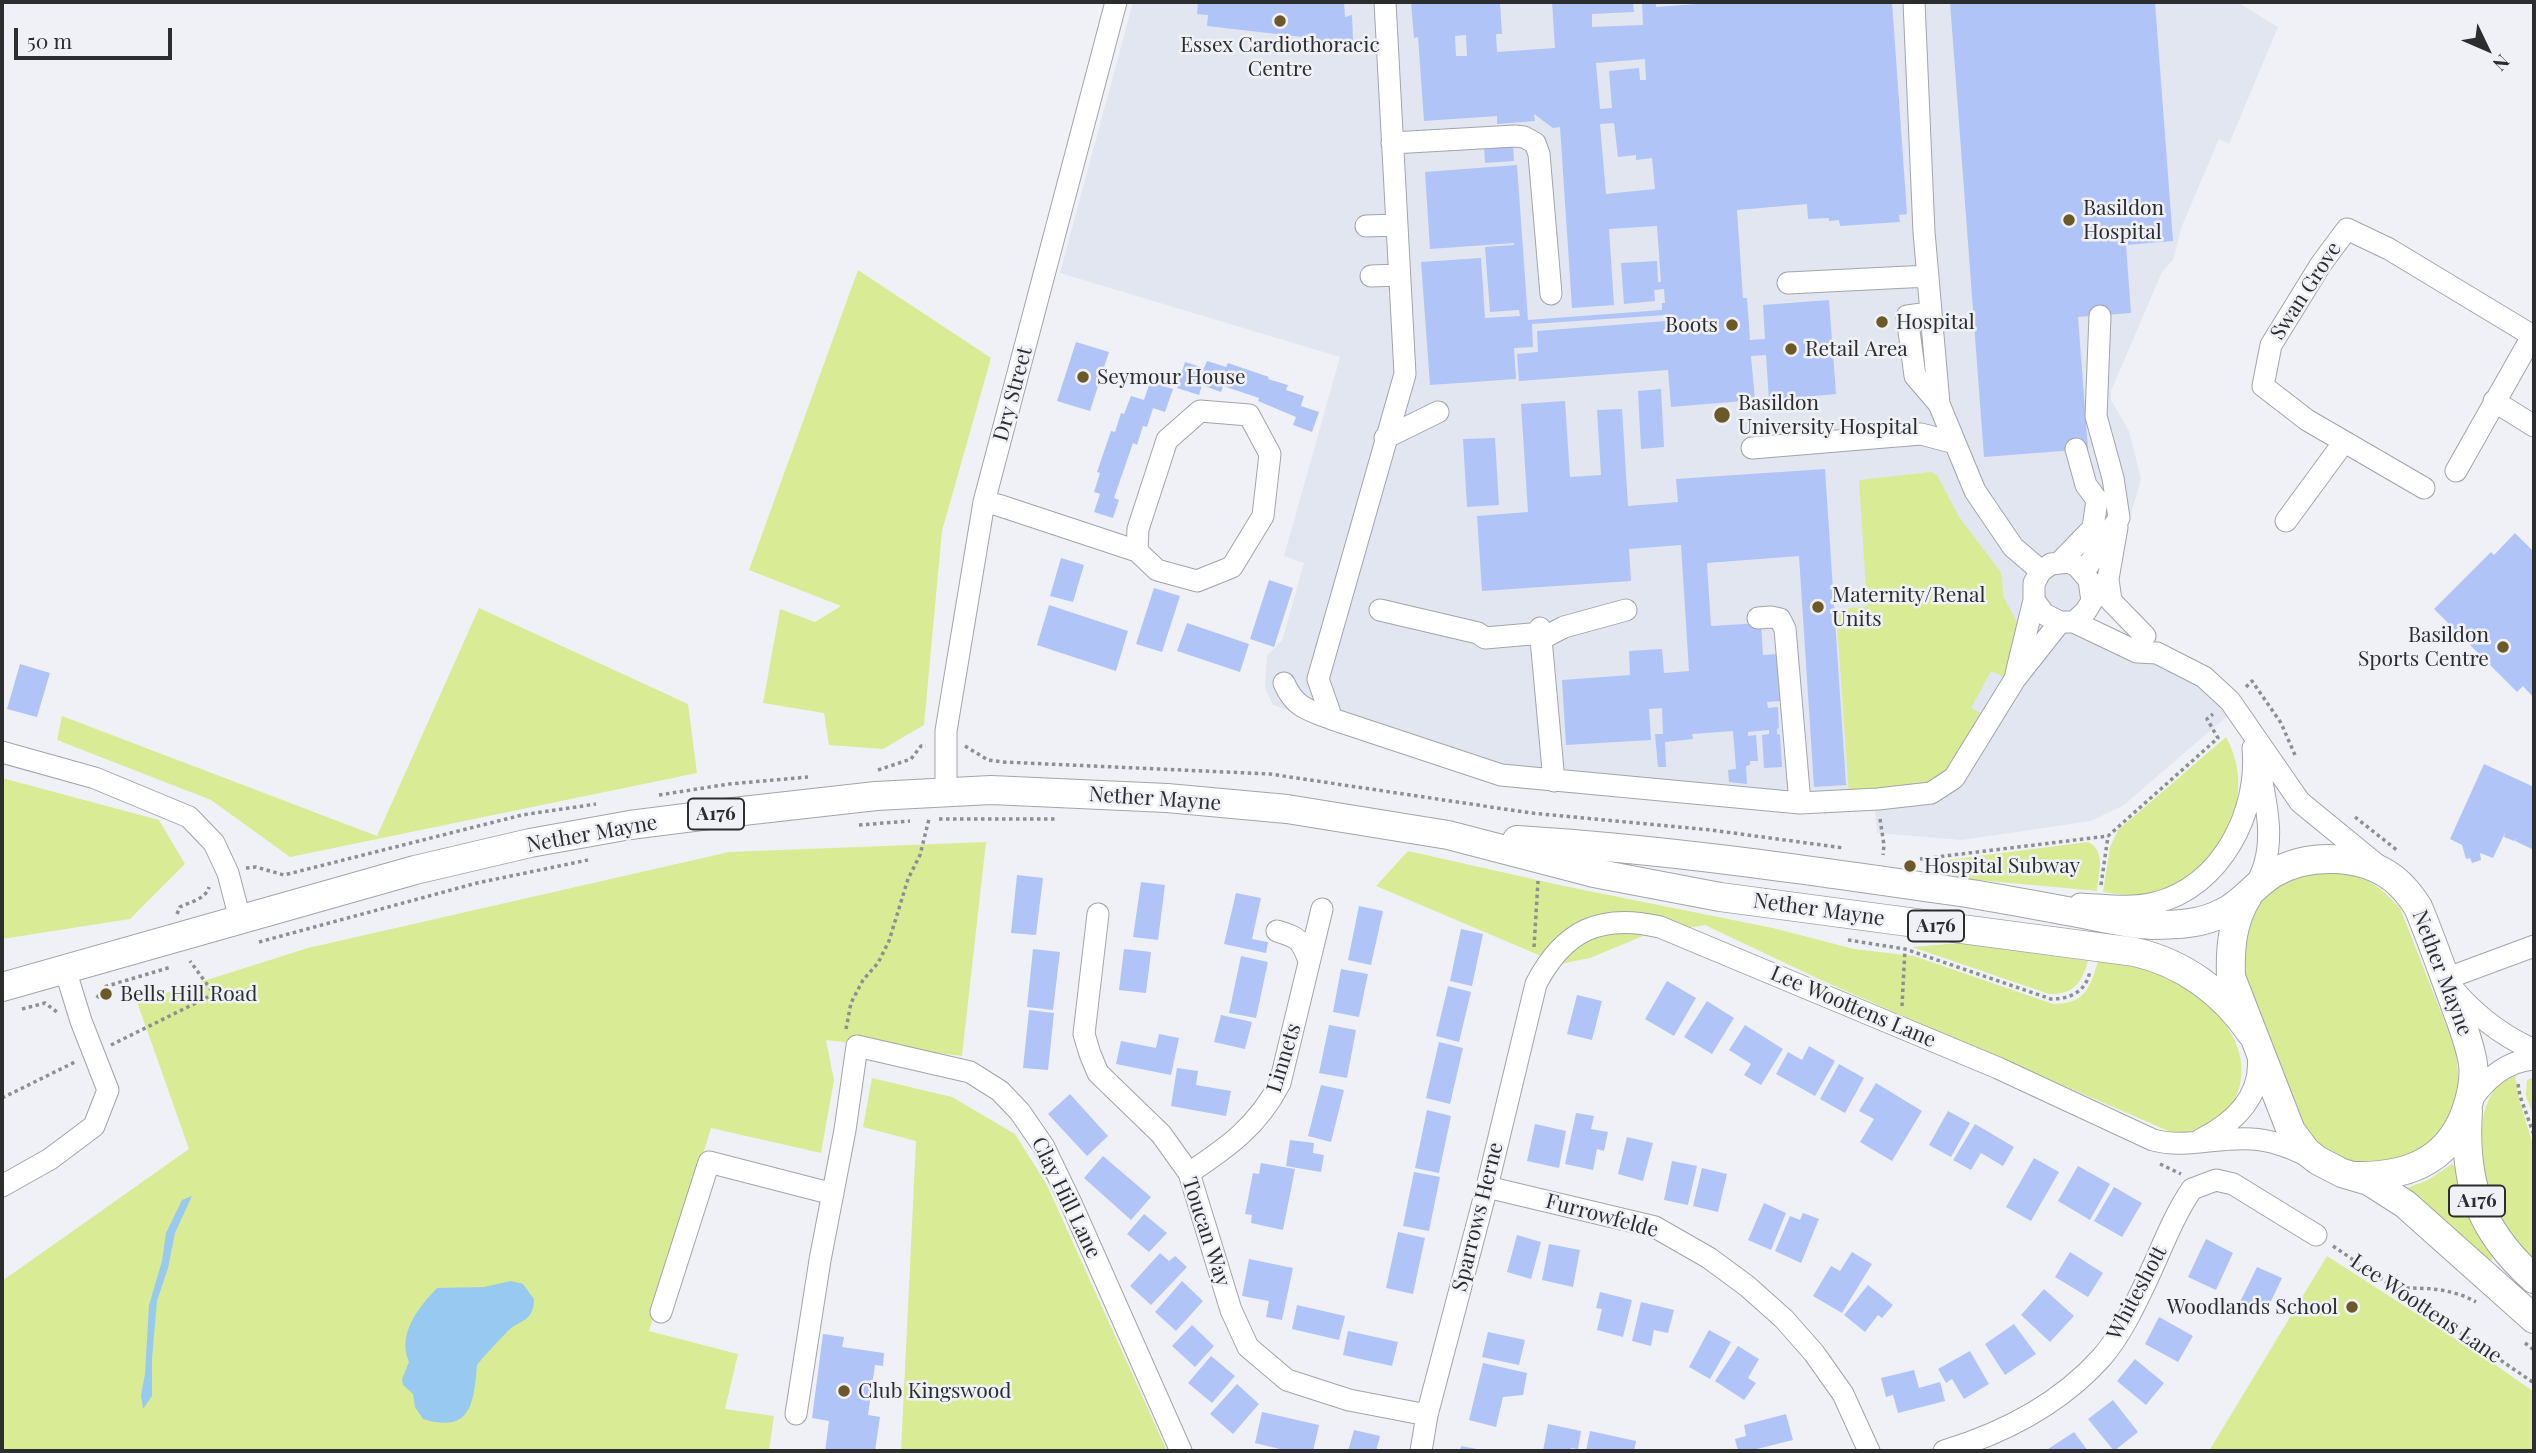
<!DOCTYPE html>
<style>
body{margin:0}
#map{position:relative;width:2536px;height:1453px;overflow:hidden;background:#f0f1f6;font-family:"Playfair Display",serif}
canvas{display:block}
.frame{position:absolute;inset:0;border:4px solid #2c2d2f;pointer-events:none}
.north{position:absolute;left:2452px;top:14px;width:70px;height:70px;-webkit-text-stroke:5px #f0f1f6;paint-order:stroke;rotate:134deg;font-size:19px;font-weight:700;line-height:28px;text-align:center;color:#2c2d2f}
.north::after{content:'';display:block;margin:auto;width:24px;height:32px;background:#2c2d2f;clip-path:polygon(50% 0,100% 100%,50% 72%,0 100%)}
.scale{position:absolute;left:14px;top:28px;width:158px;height:32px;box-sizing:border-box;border:4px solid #2c2d2f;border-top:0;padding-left:9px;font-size:21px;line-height:24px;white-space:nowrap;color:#2c2d2f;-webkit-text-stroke:5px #f0f1f6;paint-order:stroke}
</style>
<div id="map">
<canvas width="2536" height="1453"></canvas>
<div class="frame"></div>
<div class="north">N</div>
<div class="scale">50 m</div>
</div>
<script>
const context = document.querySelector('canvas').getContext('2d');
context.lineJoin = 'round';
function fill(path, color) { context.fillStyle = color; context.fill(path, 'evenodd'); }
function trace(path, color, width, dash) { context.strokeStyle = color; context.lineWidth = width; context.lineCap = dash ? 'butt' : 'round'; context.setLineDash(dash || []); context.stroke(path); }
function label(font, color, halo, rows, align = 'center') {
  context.font = font + ' "Playfair Display",serif'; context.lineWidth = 5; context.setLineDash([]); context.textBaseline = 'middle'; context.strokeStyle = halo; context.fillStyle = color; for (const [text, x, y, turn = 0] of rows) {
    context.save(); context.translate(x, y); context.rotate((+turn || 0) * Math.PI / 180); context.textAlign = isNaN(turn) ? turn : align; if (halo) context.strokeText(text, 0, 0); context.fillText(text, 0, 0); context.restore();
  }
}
fill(new Path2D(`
 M1133,2H2237L2278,27L2229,144L2219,139L2182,226L2173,260L2162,272L2111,391V400L2129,431L2141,479L2119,556L2086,617L2203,681L2232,712L2124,805L2091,821L1962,840L1877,833L1875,810L1820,813L1520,789L1273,705L1265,688L1267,655L1282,641L1304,563L1284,556L1340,357L1060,273Z`), '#e1e6f1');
fill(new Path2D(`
 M858,270L991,358L942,531L924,725L883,749L829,745L824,713L763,703L780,609L815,622L841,606L749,570Z
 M1931,472L1937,475L1959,517L2000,571L2002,576L2003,596L2018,624L2016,653L2004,677L1991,671L1971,708L1980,713L1947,776L1933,785L1849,794L1836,610L1867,606L1859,480Z
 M479,608L688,704L697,773L290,857L211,800L57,740L62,716L377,836Z
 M2226,737C2257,793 2226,860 2172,888C2152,899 2125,895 2103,892L2110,847L2118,830Z
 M2,778L159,820L185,864L130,919L2,939Z
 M986,842L962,1056L826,1040L834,1080L821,1153L711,1128L649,1331L738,1354L725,1409L774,1416L769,1451H2V1281L189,1149L137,1002L308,948L729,852Z
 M2088,842C2107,851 2098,874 2097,891L1967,879L1938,871L1939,861Z
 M1408,851L1564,886L1773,928L1854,949L1914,956L2053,1004C2085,1004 2090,988 2098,961C2132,965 2167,971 2195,993C2227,1017 2255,1059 2235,1099C2222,1124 2199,1132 2173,1133L1823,981L1705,925L1643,936L1590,958L1560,964L1376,886Z
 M2313,872C2356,874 2370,875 2400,908L2455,1048L2460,1089L2456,1110L2432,1141L2404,1158L2367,1164L2347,1160L2330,1151L2315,1141L2303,1128L2242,969L2249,921L2260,902L2276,887L2292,878Z
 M1960,943L2088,961C2082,983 2073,995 2049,994L1912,947Z
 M2515,1075L2519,1099L2534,1148V1265C2520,1252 2492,1211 2485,1193C2483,1185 2483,1174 2483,1166C2480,1133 2478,1090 2515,1075Z
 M2534,1077V1117L2526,1096L2527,1080Z
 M872,1078L952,1097L1015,1134L1047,1185L1167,1451H901L916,1141L863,1127Z
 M2452,1164L2455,1166C2460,1199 2471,1230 2492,1256V1260H2489L2445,1220L2407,1191V1188L2428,1180Z
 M2327,1256L2487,1359L2534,1392V1451H2209Z`), '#daeb95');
fill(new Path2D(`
 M192,1196L175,1233L168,1268L157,1301L152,1359V1396L143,1409L141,1395L145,1374L149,1305L162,1261L166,1233L182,1200Z
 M511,1281L523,1284L534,1299C534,1323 519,1319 507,1332C497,1343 486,1353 477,1365C474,1403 471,1434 423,1419L415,1407L413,1394L403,1385L402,1379L409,1362C397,1334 418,1308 437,1288L484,1287Z`), '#98caf1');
fill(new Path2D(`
 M1198,2H1344L1345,17L1352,15L1353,40L1319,43L1320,39L1207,26L1208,15L1197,14Z
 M1411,2H1500L1502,34H1496L1497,52L1555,48L1552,2H1633L1634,12L1592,14V27L1643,25L1642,2H1656V7L1724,2H1892L1907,214L1899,215L1900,222L1840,226L1839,220L1829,221V218L1808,219L1807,204L1737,210L1743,298H1747L1750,340L1765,339L1763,305L1829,300L1836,394L1769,400L1766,355L1751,356L1755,400L1671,407L1668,370L1519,381L1517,354L1538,352L1537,331L1666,321V315L1532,324L1533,347L1514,348L1516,379L1430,385L1421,262L1481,258L1485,318L1520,316L1519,310L1490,312L1485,247L1514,245V243L1430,249L1425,172L1517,165L1528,320L1662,310V303H1665L1664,289L1654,290L1655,301L1624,304L1621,263L1657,261L1658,282H1661L1657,226L1609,229L1614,305L1572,308L1560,127L1553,128L1534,114L1535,121L1497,124V116L1424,121L1418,37L1414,38ZM1466,35L1467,56H1456L1455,36ZM1645,59L1646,80H1640L1639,68L1609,71L1612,108L1600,109L1596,63ZM1614,123L1618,157L1636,155V160L1652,158L1655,189L1606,194L1600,124Z
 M1950,2H2155L2173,241L2126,245L2131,313L2078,317L2088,449L1984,457Z
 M1513,143L1514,161L1485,163L1484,145Z
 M1076,342L1109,352L1090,411L1057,401Z
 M1207,361L1226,367L1228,363L1269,377L1268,379L1288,385L1286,390L1304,396L1301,406L1319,412L1312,432L1293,425L1296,417L1258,401L1259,398L1223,386L1221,392L1202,385L1199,395L1177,388L1185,362L1204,368Z
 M1150,382L1173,389L1165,412L1153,408L1147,427L1143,426L1137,445L1133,443L1114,498L1119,500L1113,518L1094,512L1100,494L1094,492L1100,473L1097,472L1111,431L1115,432L1121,413L1124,414L1131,396L1144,400Z
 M1661,389L1664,447L1641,449L1638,391Z
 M1565,401L1570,477L1601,475L1597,410L1622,409L1628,506L1678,502L1676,479L1825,469L1846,785L1814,787L1799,556L1707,563L1711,626L1761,623L1763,655L1777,654L1780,701L1767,702L1768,708L1778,707L1779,728L1777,729V734L1780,735L1782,767L1764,768L1762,735L1769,734V730L1748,732V736L1756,735L1758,761H1750V765L1746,766L1747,784L1729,782L1728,770L1736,769L1733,731L1692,734L1693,739L1665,742L1666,767H1658L1655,734H1663L1662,708L1649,709L1651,740L1566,745L1562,680L1630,675L1629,651L1662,649L1664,673L1689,671L1681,545L1629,549L1631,581L1482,591L1477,516L1528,512L1521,404Z
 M1495,438L1499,505L1467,507L1463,439Z
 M2515,533L2534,552V698L2523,686L2517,692L2434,609L2491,552L2494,555Z
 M1061,558L1084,565L1073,602L1050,596Z
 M1269,580L1293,588L1274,647L1250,639Z
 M1154,588L1180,596L1162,652L1136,644Z
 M1049,605L1128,631L1116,671L1037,645Z
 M1187,623L1249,644L1240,672L1177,651Z
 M20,664L50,673L37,717L7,709Z
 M2484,764L2534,787V850L2515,841L2517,838L2514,841L2504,837L2505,833L2493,858L2480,853L2481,860L2472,863L2470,858L2466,859L2462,845L2450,839Z
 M1017,875L1043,878L1036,935L1011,933Z
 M1141,882L1165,885L1158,940L1133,937Z
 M1236,893L1261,898L1252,939L1268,942L1266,953L1224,944Z
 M1359,906L1383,911L1371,965L1348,960Z
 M1461,929L1483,934L1472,986L1450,981Z
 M1033,949L1060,952L1053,1010L1027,1007Z
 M1124,949L1151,952L1146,993L1119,990Z
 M1241,956L1268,962L1256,1018L1229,1013Z
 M1341,969L1368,974L1359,1017L1333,1012Z
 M1667,981L1696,998L1674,1036L1645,1019Z
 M1448,986L1471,992L1459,1042L1436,1036Z
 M1577,995L1602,1001L1592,1040L1567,1034Z
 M1707,1001L1734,1018L1712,1054L1684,1037Z
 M1029,1010L1054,1013L1048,1070L1023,1068Z
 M1221,1015L1252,1022L1245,1049L1214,1042Z
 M1329,1025L1356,1030L1347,1078L1319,1073Z
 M1745,1025L1783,1049L1761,1085L1744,1075L1751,1064L1729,1050Z
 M1159,1034L1179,1038L1171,1075L1116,1064L1121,1041L1156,1048Z
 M1439,1042L1463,1048L1450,1104L1426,1098Z
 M1809,1046L1835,1061L1815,1096L1776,1074L1788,1052L1802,1060Z
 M1839,1064L1864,1078L1845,1113L1820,1099Z
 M1177,1068L1198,1071L1196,1085L1231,1091L1226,1116L1171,1106Z
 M1876,1083L1922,1111L1892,1161L1860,1142L1874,1119L1859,1111Z
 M1321,1085L1344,1090L1331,1142L1308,1136Z
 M1070,1094L1108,1136L1087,1156L1048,1114Z
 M1427,1110L1451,1116L1439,1173L1415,1168Z
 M1948,1111L1970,1123L1951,1157L1929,1145Z
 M1576,1113L1594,1116L1591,1129L1608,1132L1604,1151L1597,1149L1593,1170L1565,1164Z
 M1535,1124L1566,1131L1559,1168L1527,1161Z
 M1975,1124L2014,1147L2003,1166L1981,1153L1971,1170L1953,1160Z
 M1627,1137L1653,1143L1643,1181L1618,1174Z
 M1290,1140L1314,1143L1313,1153L1324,1155L1321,1172L1286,1166Z
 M1103,1156L1151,1197L1131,1220L1084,1178Z
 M2034,1158L2059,1172L2031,1221L2006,1207Z
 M1672,1161L1697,1166L1688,1205L1664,1200Z
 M1261,1163L1295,1169L1283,1230L1251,1223L1252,1215L1245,1214L1253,1173L1259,1174Z
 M2078,1166L2110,1184L2090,1220L2058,1201Z
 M1702,1168L1727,1174L1718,1212L1693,1206Z
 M1414,1172L1440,1177L1429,1231L1403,1226Z
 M2114,1187L2142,1203L2122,1237L2094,1221Z
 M1764,1203L1786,1213L1771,1250L1748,1240Z
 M1803,1213L1819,1219L1801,1263L1775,1251L1790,1216L1800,1220Z
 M1144,1214L1167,1233L1149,1252L1127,1234Z
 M1398,1232L1425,1238L1413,1294L1386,1288Z
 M1517,1235L1541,1242L1531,1279L1507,1272Z
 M2206,1239L2233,1253L2216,1290L2188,1277Z
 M1549,1244L1580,1250L1573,1287L1542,1280Z
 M1852,1252L1872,1264L1842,1313L1813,1296L1831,1266L1840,1271Z
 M2070,1252L2103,1273L2088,1297L2055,1277Z
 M1160,1253L1169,1261L1175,1256L1187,1267L1151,1305L1130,1286Z
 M1249,1259L1293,1268L1282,1320L1266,1317L1269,1301L1242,1296Z
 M2257,1267L2282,1278L2264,1316L2239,1304Z
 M1182,1281L1203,1301L1176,1331L1155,1312Z
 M1868,1285L1893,1305L1882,1318L1878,1315L1865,1332L1844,1315Z
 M2044,1289L2074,1316L2050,1342L2021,1315Z
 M1600,1292L1632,1300L1623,1337L1597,1330L1602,1309L1596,1308Z
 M1641,1302L1674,1310L1668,1333L1654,1330L1651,1346L1632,1341Z
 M1297,1305L1345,1316L1339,1340L1292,1329Z
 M2159,1317L2193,1336L2178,1362L2145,1344Z
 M2014,1324L2036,1354L2005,1375L1985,1344Z
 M1192,1325L1214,1346L1195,1367L1172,1346Z
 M1709,1330L1731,1342L1710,1379L1689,1367Z
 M1348,1331L1398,1342L1392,1366L1343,1355Z
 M1488,1332L1525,1340L1519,1365L1482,1357Z
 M823,1334L844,1337L842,1347L884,1353L883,1366L875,1365L868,1415L880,1417L875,1451H825L829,1421L812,1418Z
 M1738,1346L1759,1359L1748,1378L1756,1383L1744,1400L1715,1381Z
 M1970,1351L1989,1384L1964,1399L1952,1379L1946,1383L1938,1369Z
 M1211,1356L1235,1376L1212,1403L1188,1383Z
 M2135,1359L2164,1383L2146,1405L2117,1381Z
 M1483,1363L1527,1373L1523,1395L1503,1397L1496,1427L1469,1420Z
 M1914,1370L1919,1388L1940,1382L1945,1401L1898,1413L1893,1395L1886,1397L1881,1378Z
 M1237,1384L1259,1404L1233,1434L1210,1414Z
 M2113,1400L2138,1432L2114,1451L2088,1419Z
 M1262,1412L1319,1425L1313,1451H1288L1255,1443Z
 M1786,1414L1793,1440L1749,1451H1738L1735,1439L1746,1436L1744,1425Z
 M1548,1424L1581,1431L1578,1449L1571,1448L1570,1451H1543Z
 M1354,1430L1380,1436L1376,1451H1348Z
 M1590,1431L1636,1441L1634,1451H1586Z
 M2074,1432L2088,1451H2045Z
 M1461,1446L1482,1450V1451H1460Z`), '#b1c4f7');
const minor = new Path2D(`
 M1385,2L1405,374L1318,679L1332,719L1501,775L1800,803L1878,799L1931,793L1954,778L2015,679L2060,622
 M1914,2L1924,232L1939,404
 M1392,143L1515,136L1524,137L1535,143L1539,154L1551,294
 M1366,226L1396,225
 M1371,276L1399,275
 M1788,283L1928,276
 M1930,313L1907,316L1915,376L1939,404L1975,491L2013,547L2041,571
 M2494,401L2534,426
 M1385,438L1438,412
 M1752,448L1921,434L1955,443
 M2456,471L2534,333
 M2424,488L2307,420L2263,386L2271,345L2321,264L2347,229L2389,249L2533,336
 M984,502L998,505L1137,551L1138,529L1167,440L1200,411L1249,415L1270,454L1263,516L1232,567L1197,581L1157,570L1137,551
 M2286,521L2344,442
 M2117,527L2108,579L2111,601L2145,636
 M2060,562L2093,528L2097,500L2086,485L2076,449
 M2084,572L2119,518L2113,478L2096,416L2100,316
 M1380,610L1478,633L1485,638L1531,634L1543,638L1564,627L1626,610
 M1758,618L1771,617L1780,619L1785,629L1800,803
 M2074,622L2086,611L2092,601L2089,580L2077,566L2069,562L2051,564L2041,571L2034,583V600L2044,614L2060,622H2074L2137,652L2157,653L2204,677L2230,701L2300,802L2377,865
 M1540,628L1554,781
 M2016,674L2034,600
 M1284,683C1295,708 1308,710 1332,719
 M2,752L95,778L189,817L214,843L228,873L240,919
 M946,792V731L984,502L1116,2
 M2254,887C2277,853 2268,810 2260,772
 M2080,904C2104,905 2131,909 2155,903C2221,887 2259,812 2253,748
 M1098,914L1084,1034L1090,1054L1098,1073L1161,1134L1189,1173L1231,1310L1248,1347L1287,1380L1349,1400L1427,1415
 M1277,931C1299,938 1301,939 1309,961
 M2534,946L2445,979C2469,1010 2498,1034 2534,1050
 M2469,1103C2485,1080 2505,1061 2534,1059
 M2200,1140C2234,1123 2263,1096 2258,1055
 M1189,1173C1228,1147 1258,1126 1280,1083L1322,909
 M2,1186L50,1159L94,1126L108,1090L81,1021L65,969
 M1487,1187L1655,1227L1709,1258L1747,1286L1784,1319L1814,1353L1843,1394L1869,1451
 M661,1312L709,1162L833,1194
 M796,1414L820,1260L845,1130L857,1046L970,1072L1000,1091L1020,1112L1044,1147L1071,1203L1181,1451
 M1421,1451L1427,1415L1487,1187L1536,984C1564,930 1601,913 1660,927L1998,1068L2153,1140C2187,1149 2219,1136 2252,1139C2273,1140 2292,1148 2310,1157
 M1944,1451C2004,1433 2059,1405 2102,1357C2120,1336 2133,1309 2145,1284C2160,1253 2172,1218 2192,1189L2216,1180L2233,1184L2316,1235`);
const major = new Path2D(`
 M1517,840C1663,849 1809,870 1953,891C1994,897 2033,905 2073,912C2099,917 2125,924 2152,925C2176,925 2203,924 2224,912C2243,903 2255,884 2274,873C2308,853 2362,854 2394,879C2404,887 2411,896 2418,907C2431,938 2442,970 2454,1002C2461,1022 2470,1043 2473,1064C2475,1080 2471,1096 2466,1111C2448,1162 2406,1177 2355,1176
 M2248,896C2232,921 2230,948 2231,977L2291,1131L2306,1151L2317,1160L2342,1173L2369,1181L2405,1204L2534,1319
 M2,987L415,870L530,843L630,825L725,813L876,796L991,790L1167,798L1287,809L1448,835L1594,873L1720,897L2135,952C2183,963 2223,992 2251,1033
 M2468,1111C2463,1183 2480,1231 2534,1279`);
trace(minor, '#a3a4a9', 23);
trace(major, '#a3a4a9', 30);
trace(new Path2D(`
 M2246,687L2252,681L2281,723L2295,755
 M965,746L988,760L1003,762L1270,774L1531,813L1711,830L1844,848
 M878,770L911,759L921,746H926
 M659,795L729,784L808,777
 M2355,817L2398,851
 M939,819H1057
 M1880,819L1884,845L1883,855
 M859,825L910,821
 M1920,859L2108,836L2218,738L2207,719L2213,714
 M246,868L256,867L284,875L522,815L596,804
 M2101,885L2108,836
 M177,914L180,907C190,902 206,899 209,887
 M1848,940L1905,949L2051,999C2070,999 2086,992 2090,971
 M259,942L477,883L588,860
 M1534,947L1538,881
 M97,998L104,987L171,967
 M1902,1006L1905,949
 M22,1009L45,1003L57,1012
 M846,1029L851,1003L863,980L878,963L889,941L908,879L920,855L929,819
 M111,1045L214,994L190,961
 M2518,1084L2520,1096L2534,1135
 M2,1098L75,1062
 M2160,1164L2181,1174
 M2333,1246L2534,1383
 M2399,1288C2427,1288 2451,1288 2476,1302
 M2525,1343L2534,1350`), '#8e8f92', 3.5, [3.5, 3.5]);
trace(minor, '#fff', 21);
trace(major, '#fff', 28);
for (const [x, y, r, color] of [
 [1280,21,7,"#6c5927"],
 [2069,220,7,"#6c5927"],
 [1882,322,7,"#6c5927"],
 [1732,325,7,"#6c5927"],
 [1791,349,7,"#6c5927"],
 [1083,377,7,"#6c5927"],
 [1722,415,9,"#6c5927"],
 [1818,607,7,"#6c5927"],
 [2503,647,7,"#6c5927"],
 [1910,866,7,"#6c5927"],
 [106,994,7,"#6c5927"],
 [2352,1307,7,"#6c5927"],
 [844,1391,7,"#6c5927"]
]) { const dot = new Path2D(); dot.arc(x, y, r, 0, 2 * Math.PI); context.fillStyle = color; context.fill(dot); trace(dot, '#f0f1f6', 2.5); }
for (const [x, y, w] of [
 [716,814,56],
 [1936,926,56],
 [2477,1201,56]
]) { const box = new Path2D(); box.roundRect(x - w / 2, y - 15.5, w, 31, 5); context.fillStyle = '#f0f1f6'; context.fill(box); trace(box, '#2c2d2f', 2); }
label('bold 19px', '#2c2d2f', null, [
 ["A176",716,814],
 ["A176",1936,926],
 ["A176",2477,1201]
]);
label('21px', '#2c2d2f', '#f0f1f6', [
 ["Essex Cardiothoracic",1280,45,"center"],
 ["Centre",1280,69,"center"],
 ["Basildon",2083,208],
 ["Hospital",2083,232],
 ["Hospital",1896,322],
 ["Boots",1718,325,"right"],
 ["Retail Area",1805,349],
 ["Seymour House",1097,377],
 ["Basildon",1738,403],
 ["University Hospital",1738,427],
 ["Maternity/Renal",1832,595],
 ["Units",1832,619],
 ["Basildon",2489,635,"right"],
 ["Sports Centre",2489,659,"right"],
 ["Hospital Subway",1924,866],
 ["Bells Hill Road",120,994],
 ["Woodlands School",2338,1307,"right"],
 ["Club Kingswood",858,1391]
], 'left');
label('21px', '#2c2d2f', '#f0f1f6', [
 ["Swan Grove",2306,291,-57],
 ["Dry Street",1013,394,-75],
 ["Nether Mayne",1155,799,4],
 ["Nether Mayne",592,834,-10],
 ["Nether Mayne",1819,910,8],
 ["Nether Mayne",2442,973,69],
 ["Lee Woottens Lane",1853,1007,23],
 ["Linnets",1284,1058,-73],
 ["Clay Hill Lane",1066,1198,64],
 ["Furrowfelde",1602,1216,15],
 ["Sparrows Herne",1478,1217,-76],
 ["Toucan Way",1206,1232,72],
 ["Whiteshott",2137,1293,-62],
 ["Lee Woottens Lane",2426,1309,34]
]);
</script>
